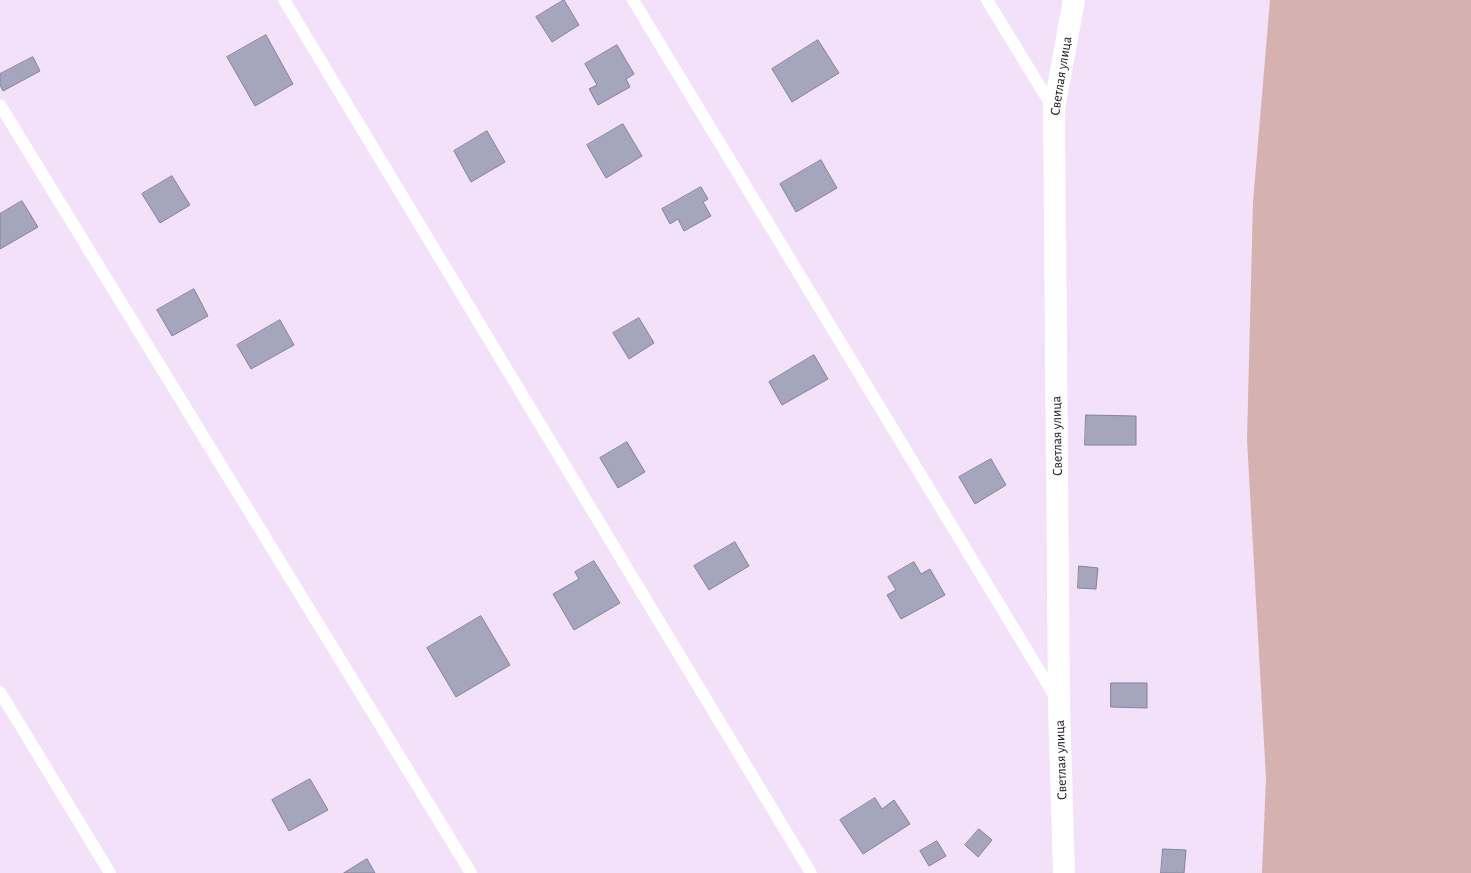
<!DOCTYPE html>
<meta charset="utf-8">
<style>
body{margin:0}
canvas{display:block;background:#f2e1f8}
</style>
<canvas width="1471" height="873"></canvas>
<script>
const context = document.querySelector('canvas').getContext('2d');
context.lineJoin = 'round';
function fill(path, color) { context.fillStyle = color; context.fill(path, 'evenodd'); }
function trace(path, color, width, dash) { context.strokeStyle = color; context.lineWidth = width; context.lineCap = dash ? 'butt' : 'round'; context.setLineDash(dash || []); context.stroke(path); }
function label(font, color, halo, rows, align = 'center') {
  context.font = font + ' "Alegreya Sans",sans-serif'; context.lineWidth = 4; context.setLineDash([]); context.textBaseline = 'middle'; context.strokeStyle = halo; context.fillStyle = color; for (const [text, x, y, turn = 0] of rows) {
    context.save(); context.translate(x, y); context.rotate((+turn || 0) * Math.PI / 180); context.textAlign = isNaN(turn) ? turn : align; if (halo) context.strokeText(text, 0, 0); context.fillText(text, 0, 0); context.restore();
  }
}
fill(new Path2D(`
 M1270,0H1471V873H1262L1266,778L1247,440L1253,202Z`), '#d5b1b0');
const building = new Path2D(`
 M564,0L579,25L552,42L536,17Z
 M266,35L293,84L255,106L227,57Z
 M818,40L839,73L792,102L772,69Z
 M617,45L634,74L626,79L630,87L598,105L589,89L597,85L585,64Z
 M33,57L40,71L3,91L0,85V74Z
 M623,124L642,156L606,178L587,145Z
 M487,131L505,162L471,182L454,151Z
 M821,160L837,188L796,212L780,184Z
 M172,176L190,205L160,223L142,194Z
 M701,187L708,199L703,202L711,216L684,231L678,219L670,224L662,209Z
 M22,201L38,227L0,249V214Z
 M194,289L208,316L172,336L157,310Z
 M639,318L654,343L629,359L613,333Z
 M280,320L294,345L251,369L237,345Z
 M814,355L828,379L782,405L769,382Z
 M1086,415L1136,416V445H1085Z
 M627,442L645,472L618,488L600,458Z
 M991,459L1006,485L975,504L959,477Z
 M735,542L749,566L709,590L694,566Z
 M594,561L620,603L574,630L553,594L579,579L575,572Z
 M914,562L921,574L930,569L945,595L901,619L887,595L896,590L888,577Z
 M1079,566L1098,568L1096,589L1078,588Z
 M481,616L510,665L456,697L427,648Z
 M1111,683H1147V708L1111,707Z
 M310,779L328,810L289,831L272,800Z
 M875,798L882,809L894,800L910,824L863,854L840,820Z
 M979,829L992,840L978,857L965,845Z
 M937,841L946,856L929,866L920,851Z
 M1163,849L1186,850L1184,873H1161Z
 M367,859L375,873H344Z`);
fill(building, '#a5a5be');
trace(building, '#83839a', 1);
trace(new Path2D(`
 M284,0L811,873
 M633,0L1056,698
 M987,0L1053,108
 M0,105L471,873
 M0,692L110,873`), '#fff', 12);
trace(new Path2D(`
 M1064,873L1059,704L1054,109L1074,0`), '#fff', 22);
label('14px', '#161119', '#fff', [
 ["Светлая улица",1061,76,-81],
 ["Светлая улица",1057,436,-91],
 ["Светлая улица",1061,760,-92]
]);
</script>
